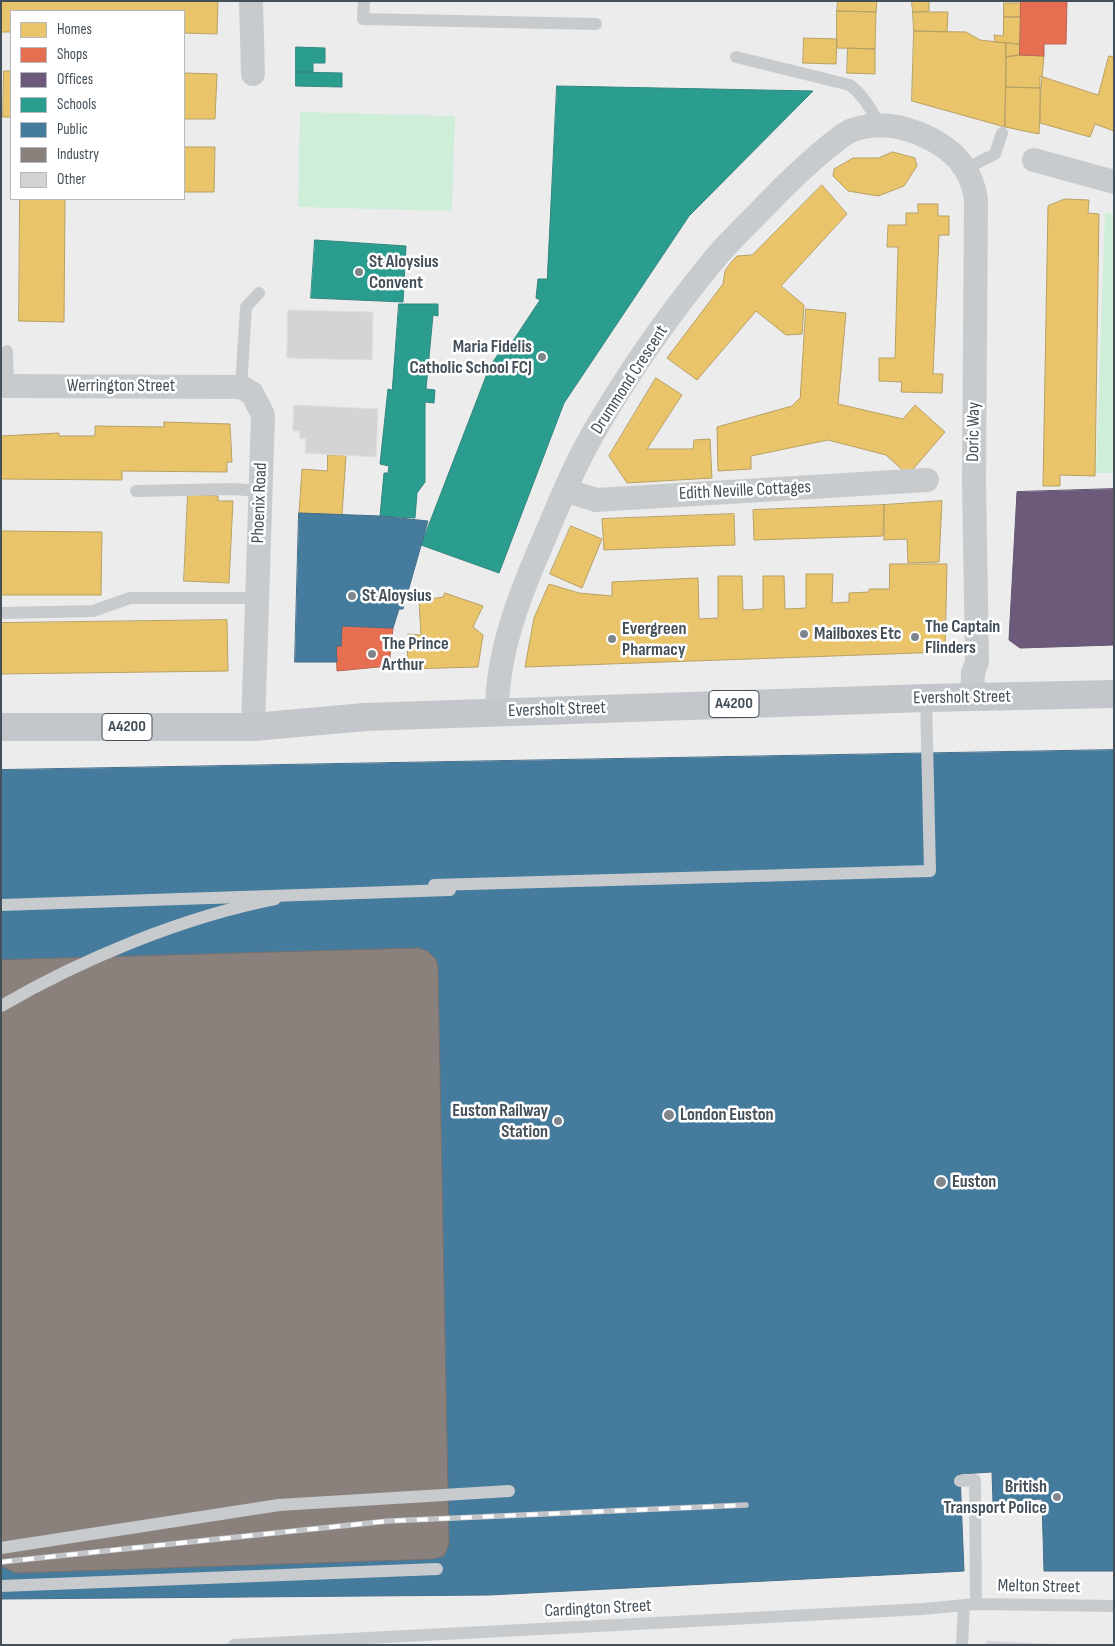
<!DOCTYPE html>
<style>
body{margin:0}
#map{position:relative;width:1115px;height:1646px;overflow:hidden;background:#edecec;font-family:"Sofia Sans Condensed",sans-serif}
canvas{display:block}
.frame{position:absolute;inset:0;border:2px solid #434f59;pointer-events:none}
.legend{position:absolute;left:10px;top:10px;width:175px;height:190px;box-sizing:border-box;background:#fff;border:1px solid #b4b9bd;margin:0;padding:6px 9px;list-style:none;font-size:15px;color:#434f59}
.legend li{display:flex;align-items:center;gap:10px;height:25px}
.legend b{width:25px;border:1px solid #b4b9bd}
</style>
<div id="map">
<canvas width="1115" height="1646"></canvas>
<div class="frame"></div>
<ul class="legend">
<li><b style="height:14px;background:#e9c46a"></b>Homes</li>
<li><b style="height:14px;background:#e76f51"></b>Shops</li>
<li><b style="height:14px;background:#6d597a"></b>Offices</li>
<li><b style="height:14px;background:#2a9d8f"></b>Schools</li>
<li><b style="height:14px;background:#457b9d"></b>Public</li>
<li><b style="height:14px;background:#8a817c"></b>Industry</li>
<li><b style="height:14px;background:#d4d4d7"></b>Other</li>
</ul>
</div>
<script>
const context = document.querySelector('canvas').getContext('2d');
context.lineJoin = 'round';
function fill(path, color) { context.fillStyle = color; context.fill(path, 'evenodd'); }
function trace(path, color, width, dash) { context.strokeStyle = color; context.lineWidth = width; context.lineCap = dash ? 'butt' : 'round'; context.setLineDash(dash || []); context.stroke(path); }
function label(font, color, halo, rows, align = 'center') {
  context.font = font + ' "Sofia Sans Condensed",sans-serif'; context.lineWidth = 5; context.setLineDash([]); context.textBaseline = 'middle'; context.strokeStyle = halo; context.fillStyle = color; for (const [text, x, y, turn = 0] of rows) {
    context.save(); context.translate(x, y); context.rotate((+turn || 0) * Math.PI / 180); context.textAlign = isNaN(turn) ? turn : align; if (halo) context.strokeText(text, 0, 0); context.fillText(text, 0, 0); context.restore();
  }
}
fill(new Path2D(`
 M300,112L455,116L452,211L298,207Z
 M1105,212L1114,214V473H1096Z`), '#ceeeda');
const homes = new Path2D(`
 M1,1H218L217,34L184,33V11H11V32H1Z
 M838,1H877L876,12L837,11Z
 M912,1H929V11L913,12Z
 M1004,3H1021V17H1004Z
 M837,11L876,12L875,49L837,48Z
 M913,12H948L947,32L914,31Z
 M1004,17H1021L1020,44L995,42L994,35L1003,36Z
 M914,31L966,32L980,40L1006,43L1005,127L912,101Z
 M804,38L837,39L836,64L803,63Z
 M1006,43L1020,44V55L1006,57Z
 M848,48L875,49V74L847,73Z
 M1020,55L1044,56L1041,88L1006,87V57Z
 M1109,56L1114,57V131L1095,124L1090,137L1040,123V76L1098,95Z
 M4,71H11V117H3Z
 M184,73L217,74L215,119H184Z
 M1006,87L1041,88L1039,134L1005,127Z
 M184,147H215L214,192H184Z
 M893,152L915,158L917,166L904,186L878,196L848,191L833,176L834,169L853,158H878Z
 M822,185L847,214L781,286L804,305L802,334L786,335L756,311L697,380L667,358L723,284L725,271L732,261L737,256L752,255Z
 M20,199H65L64,322L19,321Z
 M1065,199L1089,200L1088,213L1099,214L1095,476L1060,475V486H1043L1048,206Z
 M918,204H938V216H949V235H939L933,374H943L942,393L901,392L902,382L879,381V358H895L898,247H887L888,225H906V213H918Z
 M806,309L846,313L838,404L903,419L915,405L945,432L908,475L886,455L828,440L751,456V469L718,471L717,427L792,406L800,398Z
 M656,378L682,395L647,449H693L694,440L710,439L712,478L627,483L609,456Z
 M164,422L230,424L232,462H227V472L122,471V480L1,479V436L59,433V436H95V426L164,427Z
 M328,455H346L342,515L299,513L302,469L327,471Z
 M188,494L218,496V501H233L229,583L184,581Z
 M942,501L939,562L908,563L907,539L884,540V505Z
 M884,505L883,536L754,540L753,510Z
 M734,514L735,545L604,550L602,519Z
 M571,526L602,539L582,588L550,574Z
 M1,531L102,532L101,595H1Z
 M890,564H947L945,652L525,667L534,618L549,584L579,593L612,596V582L698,578L699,619L718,618V576H742L743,610L763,609V576H784L785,609L806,608V574H833L832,603L849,602V593L869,592V589H889Z
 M445,593L483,606L473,627L483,635L478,667L407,669L408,634L421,635L419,601L443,597Z
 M227,620L228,671L1,674V623Z`);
fill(homes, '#e9c46a');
trace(homes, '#b7a165', 1);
const shops = new Path2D(`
 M1021,1H1067L1066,44H1044V56L1020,55Z
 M342,626L393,628L389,666L337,671L336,646H341Z`);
fill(shops, '#e76f51');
trace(shops, '#b66553', 1);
const offices = new Path2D(`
 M1114,489V645L1020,648L1009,640L1017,492Z
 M407,771V782L460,781V851L1,857V787L188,785L189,773H216V784L384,782L383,772Z`);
fill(offices, '#6d597a');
trace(offices, '#605670', 1);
const schools = new Path2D(`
 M296,47L325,48V63H313V72H296Z
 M296,72L342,73V87L296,86Z
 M557,86L813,91L689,216L564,403L499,573L421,545L490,366L499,353L503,356L540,300L536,298L538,279H547Z
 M315,240L406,246L403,302L311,298Z
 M399,304H438V316L433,315L426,389L435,390L434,403L425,402V482L417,493L415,518L380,516L384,473H388L389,466L380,464L388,389L392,390Z`);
fill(schools, '#2a9d8f');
trace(schools, '#32867f', 1);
const public = new Path2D(`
 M299,513L380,516L428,521L403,609H399L393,628L342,626L341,646H336L337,662H295Z
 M1114,750V1571H1044L1042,1499L993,1502L992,1472L960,1474L964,1571L489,1595L1,1599V770Z`);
fill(public, '#457b9d');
trace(public, '#446e89', 1);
const industry = new Path2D(`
 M419,948L427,951L436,959L438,967L449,1544L444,1556L433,1559L16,1573L1,1566V960Z`);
fill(industry, '#8a817c');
trace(industry, '#757272', 1);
const building = new Path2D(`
 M288,310L373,312L372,360L287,358Z
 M294,405L378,409L376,457L305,453L306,439L299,438L300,431H293Z
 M987,1641H989L1068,1645H985Z`);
fill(building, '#d4d4d7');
trace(building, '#dededf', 1);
trace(new Path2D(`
 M364,1L363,19L596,24
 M736,57L850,85C863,95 871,108 878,123
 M967,168L995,154L1002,133
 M7,351L8,386
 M241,387L246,307L259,293
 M136,491L233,489L260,491
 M1,613L93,611L130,598H257
 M434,885L930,871L926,698
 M1,1006C82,959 183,917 275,899
 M960,1481L975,1480L976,1604
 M1,1548L279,1505L509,1491
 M1,1586L437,1569
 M234,1645L923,1609L976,1604L1114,1606
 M962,1645L964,1605`), '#c8cbcd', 12);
trace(new Path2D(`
 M251,1L253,74
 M1034,160L1114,182
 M1,386L241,387L252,393L263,415L253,727
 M565,490L596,500L927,480
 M497,712C497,654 518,599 541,546C558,506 575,463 598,425C631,369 671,312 712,262C728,242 748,224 766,205C786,184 807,164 829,146C836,141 843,134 850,131C876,121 900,125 925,136C953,149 972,168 976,200L974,481L977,662L973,673L972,698`), '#c8cbcd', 24);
trace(new Path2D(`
 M1,727H253L365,717L926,698L1114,694`), '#c3c7cb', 28);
const rail = new Path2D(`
 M1,1562L388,1521L746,1505`);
trace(rail, '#c2c4c7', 5.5);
trace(rail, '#fff', 4, [11]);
trace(new Path2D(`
 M1,905L450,890`), '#c8cbcd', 12);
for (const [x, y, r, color] of [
 [359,272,5,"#7e868c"],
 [542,357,5,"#7e868c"],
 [352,596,5,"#7e868c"],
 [804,634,5,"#7e868c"],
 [915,637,5,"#7e868c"],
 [612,639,5,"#7e868c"],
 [372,654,5,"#7e868c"],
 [669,1115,6,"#7e868c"],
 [558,1121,5,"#7e868c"],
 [941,1182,6,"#7e868c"],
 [1057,1497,5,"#7e868c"]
]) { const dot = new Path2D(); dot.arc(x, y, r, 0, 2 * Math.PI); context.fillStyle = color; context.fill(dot); trace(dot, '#fff', 2); }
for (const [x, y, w] of [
 [734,704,50],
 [127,727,50]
]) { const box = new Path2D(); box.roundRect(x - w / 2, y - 13.5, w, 27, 4); context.fillStyle = '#fff'; context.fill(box); trace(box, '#434f59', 1); }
label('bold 16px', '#434f59', null, [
 ["A4200",734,704],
 ["A4200",127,727]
]);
label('bold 18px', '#434f59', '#fff', [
 ["St Aloysius",369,262],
 ["Convent",369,283],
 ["Maria Fidelis",532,347,"right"],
 ["Catholic School FCJ",532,368,"right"],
 ["St Aloysius",362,596],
 ["The Captain",925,627],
 ["Flinders",925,648],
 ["Evergreen",622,629],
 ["Pharmacy",622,650],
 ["Mailboxes Etc",814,634],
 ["The Prince",382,644],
 ["Arthur",382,665],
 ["Euston Railway",548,1111,"right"],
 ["Station",548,1132,"right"],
 ["London Euston",680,1115],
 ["Euston",952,1182],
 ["British",1047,1487,"right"],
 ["Transport Police",1047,1508,"right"]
], 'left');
label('18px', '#434f59', '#fff', [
 ["Drummond Crescent",630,380,-57],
 ["Werrington Street",121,386],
 ["Doric Way",974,432,-89],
 ["Edith Neville Cottages",745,491,-3],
 ["Phoenix Road",260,503,-88],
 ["Eversholt Street",962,698,-1],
 ["Eversholt Street",557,710,-2],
 ["Melton Street",1039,1587,1],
 ["Cardington Street",598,1609,-3]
]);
</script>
